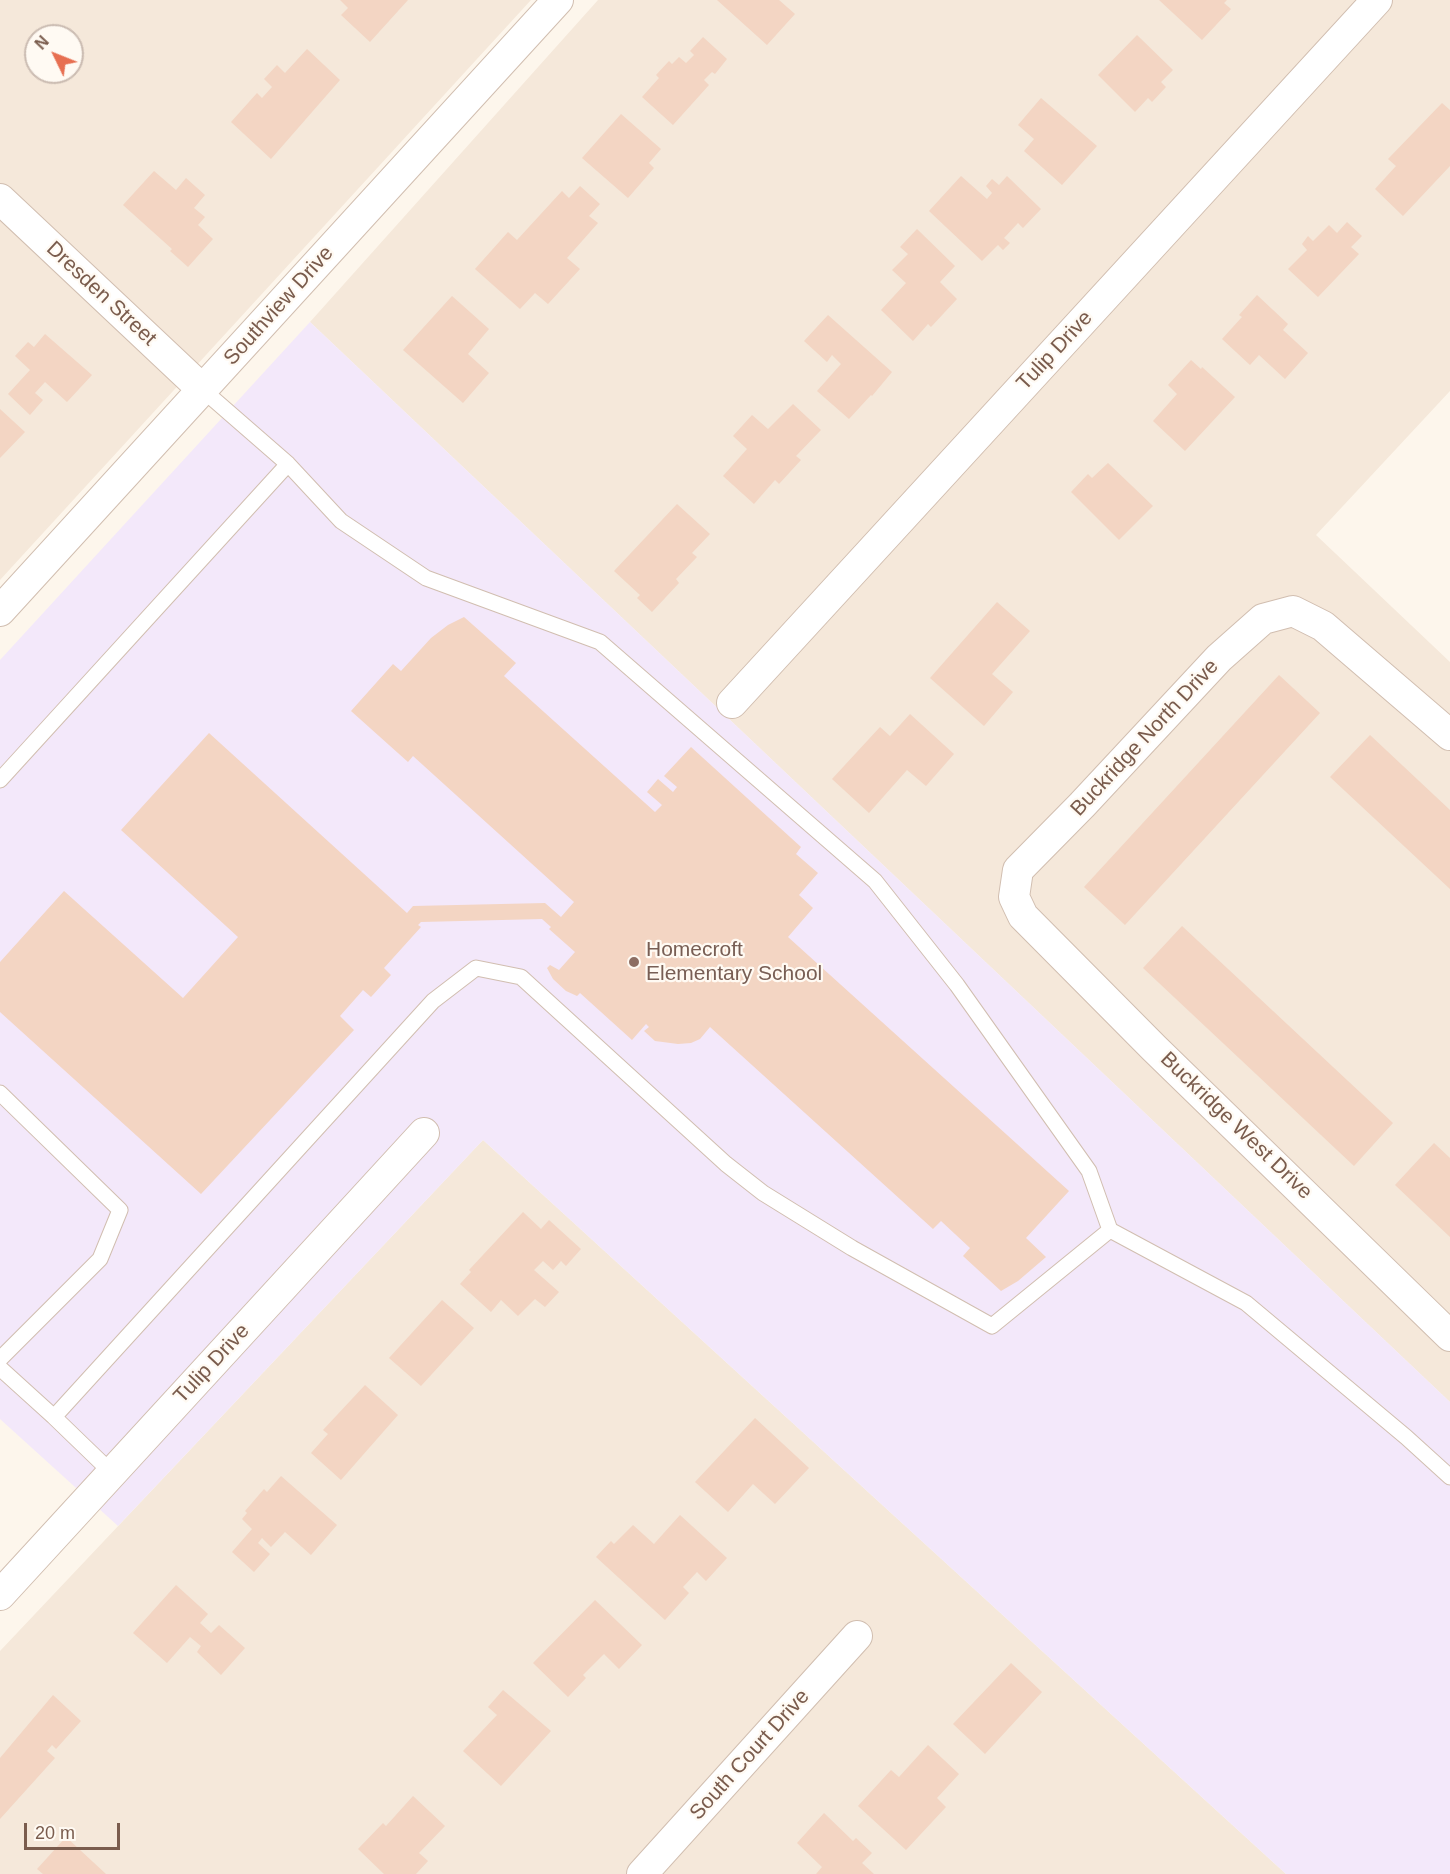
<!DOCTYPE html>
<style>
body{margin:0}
#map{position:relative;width:1450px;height:1874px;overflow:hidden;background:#fdf6ec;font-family:Arial,sans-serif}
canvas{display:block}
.north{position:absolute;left:24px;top:24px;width:60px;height:60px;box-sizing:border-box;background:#fffaf3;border:2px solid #cabbb1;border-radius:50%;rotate:313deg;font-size:16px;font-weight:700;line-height:24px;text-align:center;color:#7a5c4d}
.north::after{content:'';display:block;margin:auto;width:21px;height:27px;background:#e76f51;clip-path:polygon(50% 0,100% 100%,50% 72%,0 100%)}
.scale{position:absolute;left:24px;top:1823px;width:96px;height:27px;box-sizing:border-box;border:3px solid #7a5c4d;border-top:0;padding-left:8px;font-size:18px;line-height:21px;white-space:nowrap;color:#7a5c4d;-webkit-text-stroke:4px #fffaf3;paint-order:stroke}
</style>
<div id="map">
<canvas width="1450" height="1874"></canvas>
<div class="north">N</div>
<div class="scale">20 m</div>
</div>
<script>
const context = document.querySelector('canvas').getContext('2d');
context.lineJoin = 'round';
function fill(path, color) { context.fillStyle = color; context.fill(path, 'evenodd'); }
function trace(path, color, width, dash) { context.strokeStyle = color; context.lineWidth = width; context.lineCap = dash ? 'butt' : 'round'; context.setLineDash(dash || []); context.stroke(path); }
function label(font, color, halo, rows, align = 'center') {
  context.font = font + ' Arial,sans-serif'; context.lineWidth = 4.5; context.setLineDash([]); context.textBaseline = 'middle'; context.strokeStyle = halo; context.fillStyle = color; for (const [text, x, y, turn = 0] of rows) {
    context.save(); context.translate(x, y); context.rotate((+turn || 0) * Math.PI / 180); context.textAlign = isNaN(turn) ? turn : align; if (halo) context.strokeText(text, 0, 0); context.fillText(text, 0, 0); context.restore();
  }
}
fill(new Path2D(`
 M0,0H531L0,580ZM36,36H72V72H36Z
 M598,0H1450V391L1316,535L1450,662V1402L310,322Z
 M483,1140L1286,1874H0V1651Z`), '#f5e8da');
fill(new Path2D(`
 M310,322L1450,1402V1874H1286L483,1140L118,1526L0,1419V660Z`), '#f3e8fa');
fill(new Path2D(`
 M340,0H408L370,42L341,15L348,8Z
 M717,0H779L795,14L767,45Z
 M1159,0H1227L1224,3L1231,9L1202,40Z
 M1137,35L1173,70L1161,82L1166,87L1152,102L1148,98L1135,112L1098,75Z
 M703,37L727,59L715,74L712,72L704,80L709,85L673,125L642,97L659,78L656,75L669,61L672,64L679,57L686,63L694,55L690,51Z
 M307,49L340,80L271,159L231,122L257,93L262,98L272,87L264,79L277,65L285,73Z
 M1041,98L1097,146L1062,185L1024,151L1034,139L1018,125Z
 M1442,103L1450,110V166L1403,216L1375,189L1396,166L1388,159Z
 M621,114L661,149L649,163L654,168L628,198L582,158Z
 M154,171L176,190L186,178L205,195L194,208L205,217L198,225L213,239L188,267L170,251L172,249L123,205Z
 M961,176L987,199L992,193L986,186L992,179L999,185L1007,176L1041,209L1023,228L1018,223L1004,238L1010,243L1003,250L998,245L982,261L929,211Z
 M580,186L600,204L589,216L598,223L567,258L580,269L548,304L535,293L520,309L475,269L508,232L517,240L562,191L569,198Z
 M1347,222L1362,236L1351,247L1359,254L1318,297L1288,269L1307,250L1302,244L1308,236L1313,241L1329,225L1337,233Z
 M917,229L955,266L940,282L957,299L931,327L928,324L913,341L881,310L906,283L892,270L908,254L900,247Z
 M1257,295L1288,324L1283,330L1308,353L1285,379L1259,355L1250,365L1222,339L1242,317L1239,315Z
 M452,296L489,329L468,354L489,373L463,403L403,350Z
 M828,315L892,372L872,396L871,395L849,419L817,391L841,364L832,355L827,362L804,341Z
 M45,334L92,375L67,402L45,382L35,393L43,400L30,415L8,394L30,370L15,356L28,342L34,347Z
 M1191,360L1201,369L1202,367L1235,397L1185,451L1153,421L1177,394L1168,385Z
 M793,404L821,430L796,456L801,460L779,484L775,480L754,504L723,476L747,449L733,436L752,415L768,429Z
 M0,409L25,432L0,458Z
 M1108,463L1153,506L1119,540L1071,492L1088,474L1092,478Z
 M677,504L710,534L692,553L697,557L676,579L679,583L652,612L637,598L640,595L614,571Z
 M997,602L1030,631L992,674L1013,692L984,726L930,678Z
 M464,617L516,663L504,676L655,812L662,805L647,792L658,779L673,792L677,787L664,776L691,747L801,847L796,854L818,873L799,895L813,908L788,937L1069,1191L1026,1238L1046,1257L1018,1281L1001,1291L963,1256L970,1248L941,1221L933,1229L710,1027L700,1039L691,1043L678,1044L655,1041L644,1031L649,1027L646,1024L632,1040L580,993L577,996L566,991L553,979L547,968L550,965L559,970L575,952L549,929L551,927L542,919L421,922L418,925L421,927L384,968L391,975L371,997L363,990L340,1016L354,1030L201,1194L0,1012V962L64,891L183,998L238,937L121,830L209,733L407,913L413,906L545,903L561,917L574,902L413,756L408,762L351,711L393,664L401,671L431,638L448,625Z
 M1279,675L1320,713L1125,925L1084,887Z
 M910,714L954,754L926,786L907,770L869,813L832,779L880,727L890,736Z
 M1370,735L1450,810V889L1330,777Z
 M1182,926L1393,1123L1354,1166L1143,968Z
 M1434,1143L1450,1158V1237L1395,1185Z
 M523,1212L541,1229L549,1220L581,1249L566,1266L561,1261L553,1270L543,1261L534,1270L559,1292L545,1307L535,1299L518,1316L501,1300L491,1312L460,1284L471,1272L469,1270Z
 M442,1300L474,1328L421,1386L389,1358Z
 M365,1385L398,1415L341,1480L311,1453L328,1434L323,1430Z
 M755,1418L809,1468L775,1504L753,1484L728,1512L695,1482Z
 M281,1476L337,1525L311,1555L285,1532L271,1547L262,1538L258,1543L270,1554L254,1572L232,1552L252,1529L242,1519L247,1513L245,1511L264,1489L267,1492Z
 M680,1515L727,1558L706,1581L697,1572L683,1587L689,1593L665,1620L596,1557L611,1541L614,1544L633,1525L654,1544Z
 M176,1585L208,1614L200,1623L211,1633L219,1625L245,1648L221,1675L197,1652L201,1646L190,1637L167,1663L133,1633Z
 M595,1600L642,1645L619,1669L604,1654L583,1675L586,1678L568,1697L533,1663Z
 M1011,1663L1042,1692L985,1754L953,1724Z
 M503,1690L551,1731L501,1786L463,1751L497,1715L488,1707Z
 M53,1695L81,1721L56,1749L52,1745L47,1751L55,1758L0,1819V1758Z
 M928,1745L959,1774L937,1798L946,1807L906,1850L858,1806L891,1770L899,1777Z
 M413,1796L445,1826L419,1853L428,1861L416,1874H384L358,1849L383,1823L386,1826Z
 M824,1813L853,1841L856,1838L872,1853L862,1863L874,1874H816L822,1867L797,1843Z
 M66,1837L106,1874H43L37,1869Z`), '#f3d5c3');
const service = new Path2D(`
 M0,780L288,464
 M0,1093L120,1210L100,1259L0,1359
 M1110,1230L1246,1303L1406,1437L1450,1477
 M0,1368L54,1417L433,1001L476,968L521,977L726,1164L763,1193L852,1248L992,1326L1110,1230L1089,1171L957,985L875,881L600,642L426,578L341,521L288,464L203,390
 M54,1417L112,1473`);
const minor = new Path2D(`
 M0,199L203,390
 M0,611L558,0
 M732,703L1377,0
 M1450,735L1323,626L1293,611L1263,619L1219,658L1082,805L1018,870L1014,897L1023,916L1154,1048L1450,1336
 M0,1595L424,1133
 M642,1874L857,1636`);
trace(service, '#d1beb0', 17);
trace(minor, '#d1beb0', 32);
trace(service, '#fff', 15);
trace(minor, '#fff', 30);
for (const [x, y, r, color] of [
 [634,962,6,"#8d6e63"]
]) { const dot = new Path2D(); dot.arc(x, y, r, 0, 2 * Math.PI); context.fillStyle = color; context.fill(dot); trace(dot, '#fffaf3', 2); }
label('21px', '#7a5c4d', '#fffaf3', [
 ["Dresden Street",101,294,43],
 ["Southview Drive",279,306,-48],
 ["Tulip Drive",1055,351,-47],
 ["Buckridge North Drive",1145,738,-47],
 ["Buckridge West Drive",1236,1126,44],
 ["Tulip Drive",212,1364,-47],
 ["South Court Drive",750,1755,-48]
]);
label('21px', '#785e54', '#fffaf3', [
 ["Homecroft",646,950],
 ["Elementary School",646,974]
], 'left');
</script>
